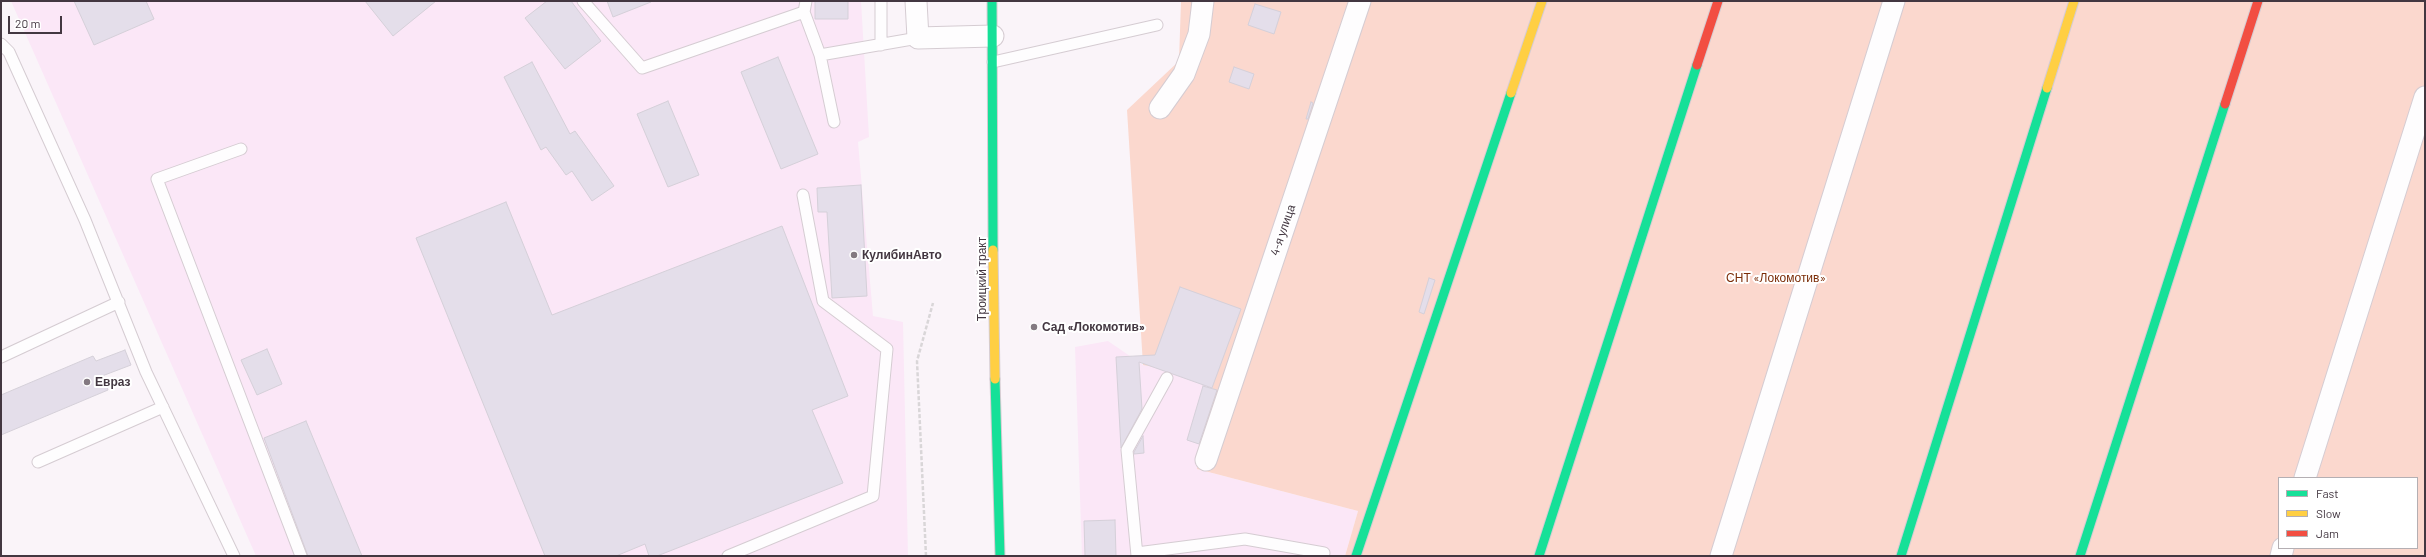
<!DOCTYPE html>
<html>
<head>
<meta charset="utf-8">
<style>
	body { margin:0 }
	#map { position:relative; width:2426px; height:557px; overflow:hidden; background:#faf4f9; font-family:Barlow,sans-serif }
	canvas { display:block }
	.frame { position:absolute; inset:0; border:2px solid #433741; pointer-events:none }
	.legend { position:absolute; left:2278px; top:477px; width:140px; height:72px; box-sizing:border-box; background:#fff; border:1px solid #b4afb3; margin:0; padding:5px 7px; list-style:none; font-size:12px; color:#433741 }
	.legend li { display:flex; align-items:center; gap:8px; height:20px }
	.legend b { width:20px; border:1px solid #b4afb3 }
	.scale { position:absolute; left:8px; top:16px; width:54px; height:18px; box-sizing:border-box; border:2px solid #433741; border-top:0; padding-left:5px; font-size:12px; line-height:14px; white-space:nowrap; color:#433741; -webkit-text-stroke:3px #fff; paint-order:stroke }
</style>
</head>
<body>
<div id="map">
<canvas width="2426" height="557"></canvas>
<div class="frame"></div>
<ul class="legend">
<li><b style="height:5px;background:#16e098"></b>Fast</li>
<li><b style="height:5px;background:#ffcf43"></b>Slow</li>
<li><b style="height:5px;background:#f24e42"></b>Jam</li>
</ul>
<div class="scale">20 m</div>
</div>
<script>
const context = document.querySelector('canvas').getContext('2d');
context.lineJoin = 'round';
function paint(path, color) { context.fillStyle = color; context.fill(path, 'evenodd'); }
const shape = rows => new Path2D(rows.map(r => 'M' + r).join(''));
function stroke(path, color, width, dash) { context.strokeStyle = color; context.lineWidth = width; context.lineCap = dash ? 'butt' : 'round'; context.setLineDash(dash || []); context.stroke(path); }
function write(font, color, halo, rows, align = 'center') {
  context.font = font + ' Barlow,sans-serif'; context.lineWidth = 4; context.setLineDash([]); context.textBaseline = 'middle'; context.strokeStyle = halo; context.fillStyle = color; for (const [text, x, y, turn = 0] of rows) {
    context.save(); context.translate(x, y); context.rotate((+turn || 0) * Math.PI / 180); context.textAlign = isNaN(turn) ? turn : align; if (halo) context.strokeText(text, 0, 0); context.fillText(text, 0, 0); context.restore();
  }
}
const built = shape([
	[11,1,861,1,869,137,858,142,873,316,903,322,908,556,256,556],
	[1108,341,1143,365,1215,378,1197,469,1358,511,1345,556,1082,556,1075,347]
]);
const green = shape([
	[1181,1,2425,1,2425,556,1345,556,1358,511,1197,469,1214,378,1143,365,1127,110,1179,61],
	[2279,478,2417,478,2417,548,2279,548]
]);
const building = shape([
	[74,1,146,1,154,19,94,45,74,1],
	[365,1,436,1,393,36,365,1],
	[547,1,571,1,601,41,565,69,525,18,547,1],
	[607,1,651,1,651,2,613,17,607,1],
	[815,1,848,1,848,19,815,19,815,1],
	[1255,4,1281,12,1274,34,1248,25,1255,4],
	[778,57,818,154,781,169,741,72,778,57],
	[532,62,570,134,575,131,614,186,592,201,572,171,566,175,546,147,541,150,504,77,532,62],
	[1234,67,1254,74,1249,89,1229,82,1234,67],
	[668,101,699,175,668,187,637,114,668,101],
	[1311,102,1313,103,1308,119,1306,119,1311,102],
	[861,185,867,296,832,298,827,212,818,212,817,188,861,185],
	[506,202,552,315,782,226,848,396,812,410,843,483,657,556,649,556,645,544,616,556,545,556,416,238,506,202],
	[1429,278,1435,280,1424,314,1419,312,1429,278],
	[1180,287,1241,309,1212,388,1139,362,1142,409,1121,448,1116,357,1155,355,1180,287],
	[267,349,282,384,257,395,241,360,267,349],
	[125,350,131,365,102,376,108,390,1,435,1,395,93,356,96,361,125,350],
	[1203,386,1217,390,1199,444,1187,440,1203,386],
	[306,421,362,556,308,556,264,438,306,421],
	[1143,436,1144,453,1134,454,1134,452,1143,436],
	[1115,520,1116,556,1085,556,1084,521,1115,520]
]);
const path = shape([
	[926,556,917,361,933,303]
]);
const lane = shape([
	[583,1,642,68,804,12],
	[806,1,804,12,820,55,918,38],
	[881,1,881,45],
	[1,44,9,52,85,220,146,372,234,556],
	[820,55,834,122],
	[993,62,1157,25],
	[241,149,157,179,301,556],
	[1,357,119,302],
	[38,462,163,407],
	[1137,553,1245,539,1324,553],
	[728,556,873,496,887,349,823,301,803,195],
	[1137,556,1127,450,1167,378]
]);
const street = shape([
	[916,1,918,38,993,36],
	[1160,108,1184,74,1199,34,1203,1],
	[1206,460,1360,1],
	[2305,478,2425,97],
	[1721,556,1894,1],
	[2281,556,2283,548]
]);
const fast = shape([
	[992,1,993,250],
	[995,379,1000,556],
	[1356,556,1511,93],
	[1539,556,1697,65],
	[1901,556,2047,88],
	[2080,556,2225,104]
]);
const slow = shape([
	[2047,88,2074,1],
	[1511,93,1542,1],
	[993,250,995,379]
]);
const jam = shape([
	[1697,65,1718,1],
	[2225,104,2258,1]
]);
const markers = [
	[854,255,4,"#837981"],
	[1034,327,4,"#837981"],
	[87,382,4,"#837981"]
];
const streetNames = [
	["4-я улица",1283,230,-71],
	["Троицкий тракт",982,279,-90]
];
const poiNames = [
	["КулибинАвто",862,255],
	["Сад «Локомотив»",1042,327],
	["Евраз",95,382]
];
const parkNames = [
	["СНТ «Локомотив»",1776,278]
];
paint(built, '#fbe7f7');
paint(green, '#fbd8ce');
paint(building, '#e4deea');
stroke(building, '#d5d0d9', 1);
stroke(lane, '#d5ccd2', 13);
stroke(street, '#d5ccd2', 23);
stroke(fast, '#d5ccd2', 11);
stroke(slow, '#d5ccd2', 11);
stroke(jam, '#d5ccd2', 11);
stroke(path, '#d9d6d8', 2.5, [4, 2]);
stroke(lane, '#fefdfe', 11);
stroke(street, '#fefdfe', 21);
stroke(fast, '#16e098', 9);
stroke(slow, '#ffcf43', 9);
stroke(jam, '#f24e42', 9);
for (const [x, y, r, color] of markers) { const dot = new Path2D(); dot.arc(x, y, r, 0, 2 * Math.PI); context.fillStyle = color; context.fill(dot); stroke(dot, '#fff', 1.5); }
write('12px', '#433741', '#fff', streetNames);
write('bold 12px', '#433741', '#fff', poiNames, 'left');
write('12px', '#7b2d08', '#fff', parkNames);
</script>
</body>
</html>
